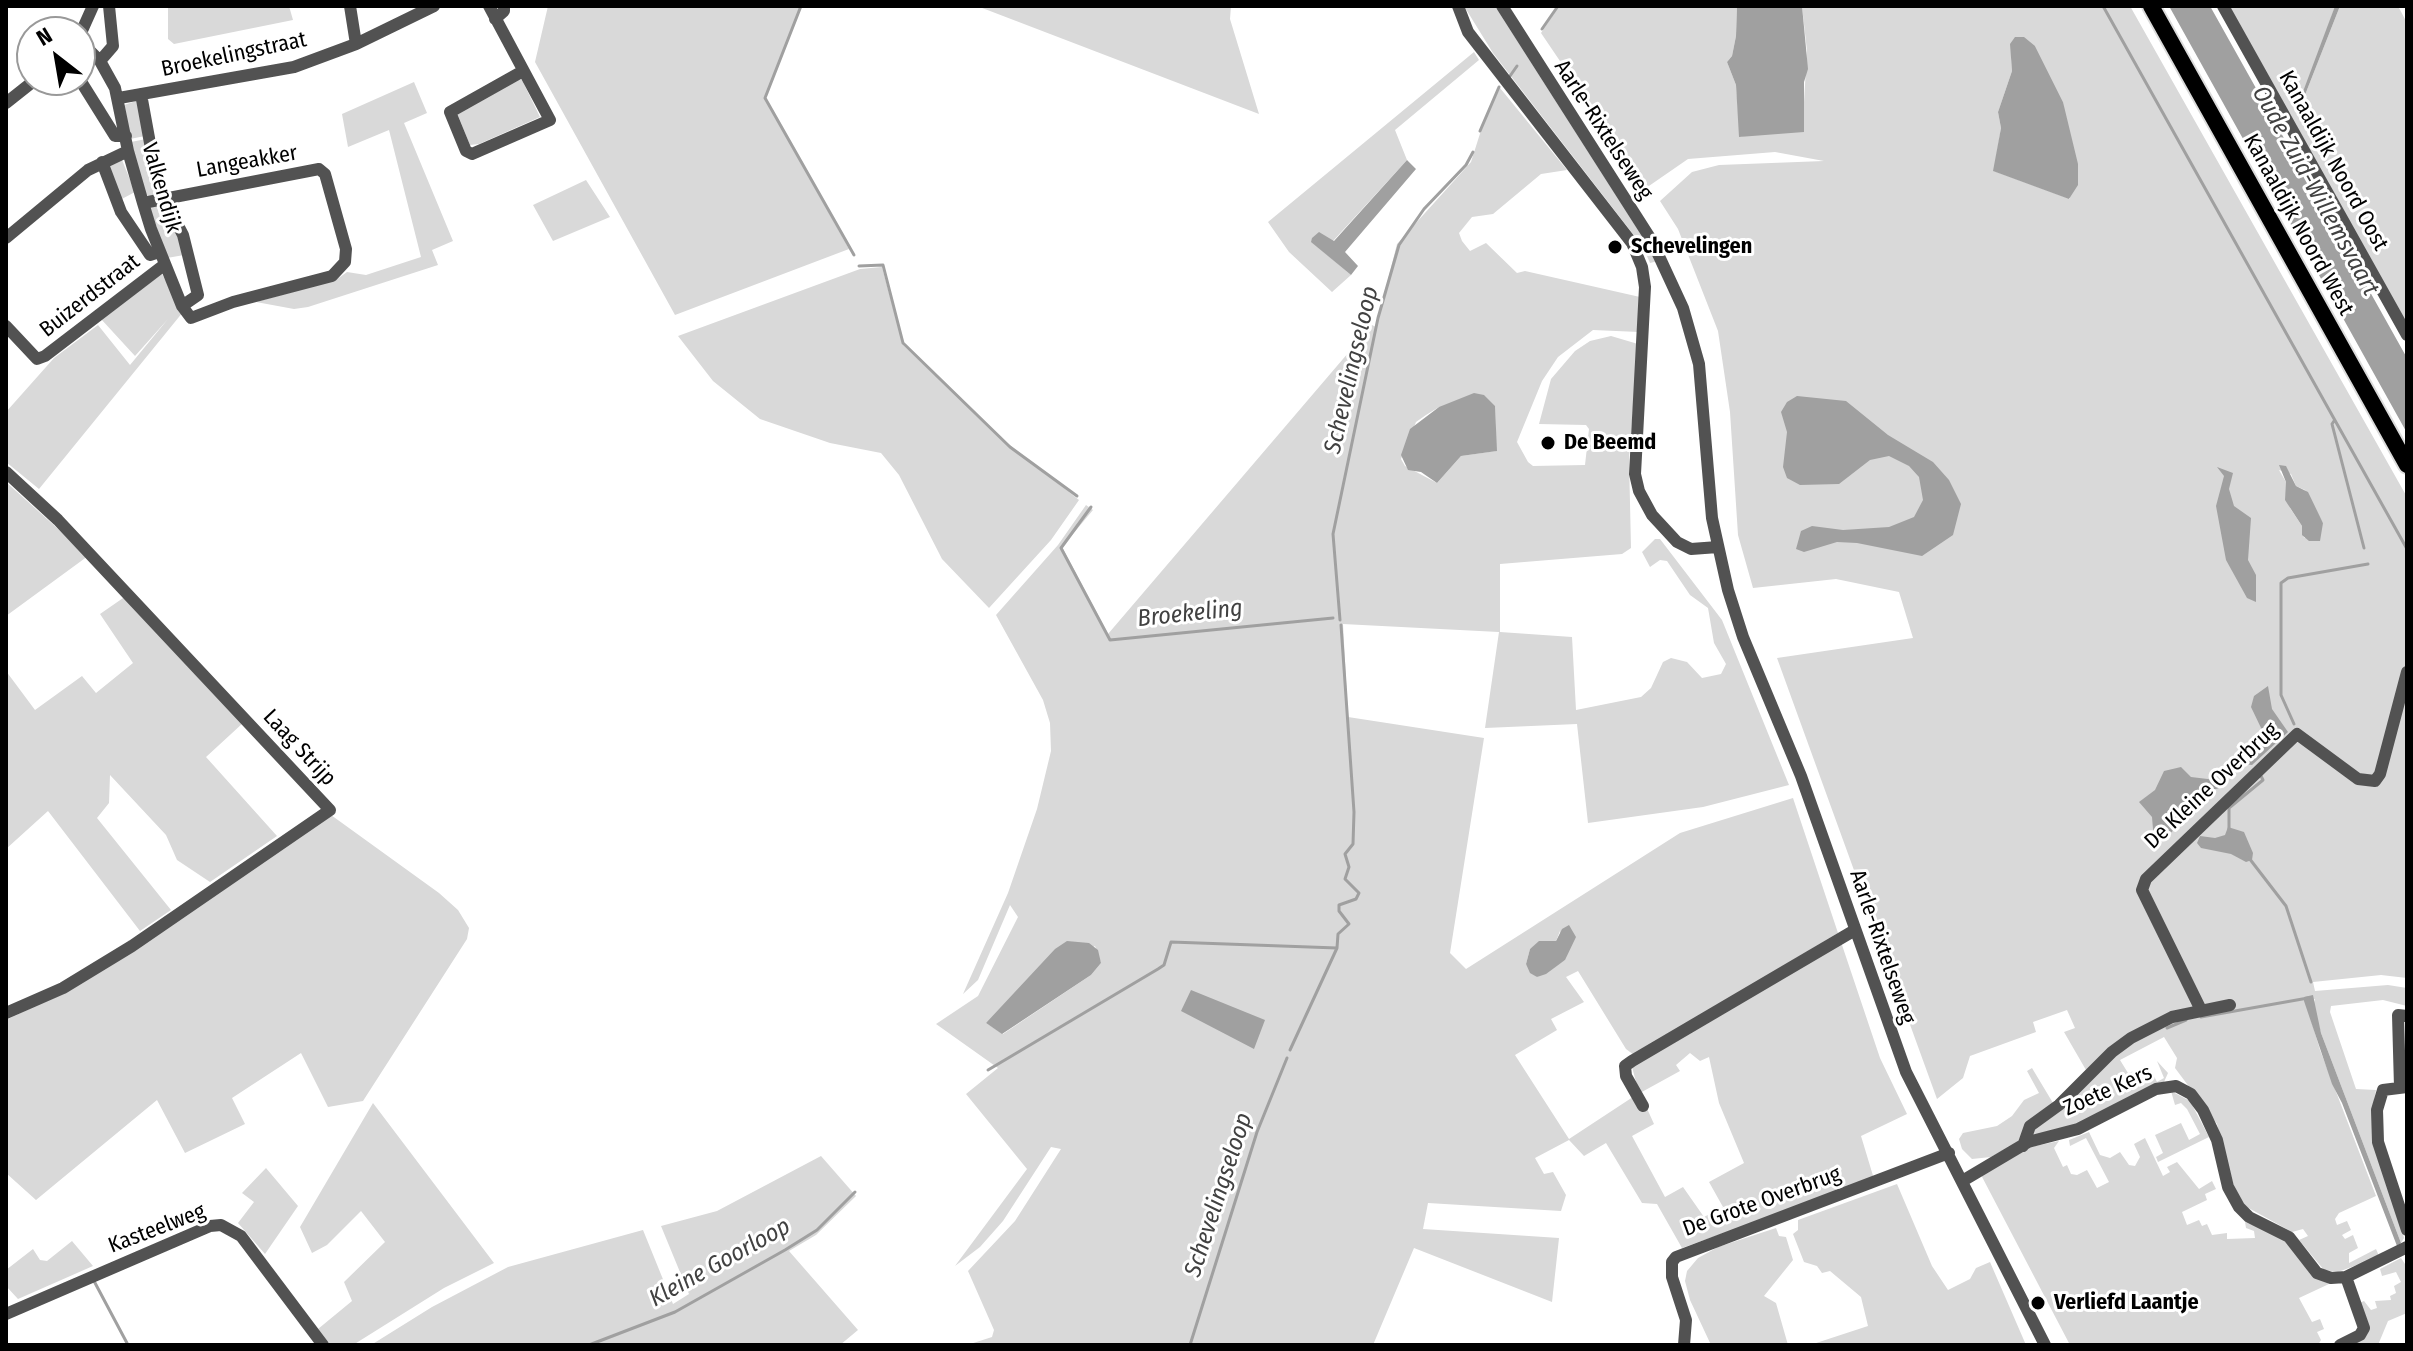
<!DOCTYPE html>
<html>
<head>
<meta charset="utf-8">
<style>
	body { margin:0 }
	#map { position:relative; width:2413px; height:1351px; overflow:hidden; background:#fff; font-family:"Fira Sans Condensed",sans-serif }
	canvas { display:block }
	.frame { position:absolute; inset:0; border:8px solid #000; pointer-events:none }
	.north { position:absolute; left:16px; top:16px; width:80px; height:80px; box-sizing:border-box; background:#fff; border:2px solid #999; border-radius:50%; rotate:329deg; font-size:22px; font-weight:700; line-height:32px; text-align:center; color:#000 }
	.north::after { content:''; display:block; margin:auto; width:28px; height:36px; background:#000; clip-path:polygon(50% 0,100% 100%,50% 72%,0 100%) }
</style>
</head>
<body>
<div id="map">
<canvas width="2413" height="1351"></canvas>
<div class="frame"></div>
<div class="north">N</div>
</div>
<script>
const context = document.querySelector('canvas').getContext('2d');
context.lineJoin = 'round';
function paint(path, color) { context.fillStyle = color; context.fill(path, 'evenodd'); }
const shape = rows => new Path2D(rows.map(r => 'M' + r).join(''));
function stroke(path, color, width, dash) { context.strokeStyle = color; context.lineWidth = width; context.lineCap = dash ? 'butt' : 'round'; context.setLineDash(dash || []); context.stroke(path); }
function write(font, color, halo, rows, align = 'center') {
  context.font = font + ' "Fira Sans Condensed",sans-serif'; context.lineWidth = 6; context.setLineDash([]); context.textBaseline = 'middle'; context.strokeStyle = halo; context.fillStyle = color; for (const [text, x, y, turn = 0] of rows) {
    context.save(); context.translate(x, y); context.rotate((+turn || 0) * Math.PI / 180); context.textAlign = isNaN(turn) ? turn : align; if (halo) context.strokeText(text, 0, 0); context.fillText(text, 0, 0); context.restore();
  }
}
const green = shape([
	[168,6,289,6,293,20,174,44,168,39],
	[548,6,801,6,765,98,849,249,675,315,535,62],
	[977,6,1231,6,1230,19,1259,114],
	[1464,6,1495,6,1658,261,1650,263,1643,247,1493,53],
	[1559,6,1737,6,1736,36,1732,56,1727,62,1736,85,1740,137,1752,134,1804,102,1807,51,1802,6,2130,6,2407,497,2407,978,2381,975,2313,982,2315,991,2388,985,2407,988,2407,1006,2383,1000,2331,1006,2330,1012,2356,1089,2376,1090,2374,1100,2404,1238,2401,1243,2321,1033,2313,1006,2315,999,2306,1003,2320,1050,2376,1196,2339,1213,2335,1219,2337,1225,2347,1221,2351,1230,2342,1235,2345,1239,2353,1235,2358,1248,2349,1253,2349,1263,2376,1249,2379,1256,2365,1262,2338,1272,2324,1270,2299,1240,2308,1236,2303,1229,2292,1232,2245,1206,2234,1187,2217,1124,2175,1068,2177,1058,2164,1037,2120,1060,2128,1073,2143,1068,2147,1078,2154,1076,2157,1082,2164,1078,2157,1061,2168,1073,2164,1082,2079,1124,2027,1137,1991,1157,1972,1159,1962,1149,1959,1139,1963,1133,1997,1126,2012,1116,2024,1100,2039,1093,2027,1071,2032,1068,2053,1103,2086,1070,2064,1032,2075,1028,2067,1010,2033,1022,2036,1032,1970,1056,1963,1078,1937,1099,1777,658,1913,638,1899,592,1836,579,1753,588,1738,535,1730,412,1718,331,1678,229,1660,201,1692,172,1719,165,1824,161,1775,152,1688,159,1646,188,1541,33],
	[2035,46,2063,102,2070,199,1994,171,2001,128,1998,112,2012,71,2011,53],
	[2279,470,2291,474,2296,486,2305,490,2323,523,2304,538,2302,526,2290,508,2286,482],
	[2226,6,2335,6,2303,100,2340,6,2398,6,2407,23,2407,330],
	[1474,52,1479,60,1395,130,1407,160,1333,241,1312,242,1351,275,1332,292,1289,252,1268,222],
	[518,79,522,80,540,117,479,144,470,145,457,113],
	[414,82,427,113,404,123,453,241,432,250,438,265,308,307,294,309,256,302,336,280,347,272,366,275,421,257,389,130,348,147,342,114],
	[1500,88,1567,170,1541,174,1493,214,1472,217,1459,233,1462,241,1470,251,1486,243,1517,273,1525,271,1640,297,1639,332,1593,330,1558,357,1542,381,1517,442,1528,462,1533,466,1585,465,1589,429,1586,425,1539,424,1551,379,1575,351,1590,341,1611,336,1638,344,1629,458,1631,548,1622,554,1500,564,1500,632,1572,637,1576,710,1641,697,1651,688,1663,662,1671,658,1687,662,1702,678,1721,674,1726,664,1714,643,1708,608,1690,595,1667,561,1660,560,1650,567,1642,552,1655,539,1660,539,1722,620,1789,785,1703,807,1588,823,1577,724,1485,728,1499,632,1343,624,1348,717,1484,738,1450,953,1466,969,1680,833,1793,798,1838,933,1634,1055,1626,1049,1578,971,1566,977,1584,1002,1551,1019,1557,1030,1515,1055,1569,1139,1639,1093,1632,1067,1841,942,1880,1058,1907,1114,1861,1136,1874,1179,1682,1248,1657,1204,1642,1203,1606,1143,1584,1156,1569,1140,1535,1158,1544,1174,1553,1172,1566,1195,1561,1211,1428,1203,1423,1229,1559,1238,1552,1302,1414,1248,1373,1345,967,1345,992,1337,994,1330,968,1271,1015,1221,1061,1149,1051,1147,1003,1221,980,1247,955,1266,1027,1169,966,1094,998,1068,936,1024,978,996,1018,917,1010,905,978,980,963,994,1008,893,1037,809,1051,751,1050,723,1043,700,996,615,1058,545,1086,505,1093,510,1062,547,1108,634,1372,325,1376,327,1397,244,1471,162,1484,121],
	[1495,406,1496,451,1461,456,1437,483,1405,466,1401,459,1416,422,1426,415,1439,407],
	[1560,931,1565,960,1537,977,1526,964,1530,949,1543,941,1556,941],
	[1095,946,1101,963,1091,975,1003,1034,986,1023],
	[1690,1053,1700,1061,1709,1057,1719,1103,1744,1163,1709,1182,1723,1207,1704,1217,1683,1187,1665,1197,1632,1136,1654,1124,1640,1093,1680,1071,1676,1065],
	[139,100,145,136,130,139,124,105],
	[146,139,155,195,149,196,145,194,131,142],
	[122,160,135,192,118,201,107,165],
	[586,180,610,217,553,241,533,205],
	[160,202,178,231,184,255,167,258,150,208],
	[882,267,903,345,1006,442,1079,500,1051,540,989,608,942,559,899,475,881,453,830,443,760,419,713,381,678,336,860,269],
	[162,274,183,312,39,489,6,462,6,412,54,358,98,325,130,365,168,319,135,356,101,319],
	[6,482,88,556,6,616],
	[126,596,243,723,206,757,277,836,210,882,177,860,166,835,110,775,109,803,97,818,171,910,140,931,48,811,6,849,6,671,35,710,82,676,96,693,133,663,100,614],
	[331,815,439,893,458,910,469,928,467,939,363,1101,328,1107,301,1053,232,1098,245,1124,185,1153,157,1100,36,1200,6,1173,6,1020,56,996],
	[2171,1091,2190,1101,2209,1137,2158,1162,2156,1157,2163,1153,2155,1135,2181,1123,2189,1140,2200,1134,2187,1109,2181,1103,2175,1105],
	[373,1103,494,1263,444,1288,353,1345,329,1345,318,1329,352,1301,344,1282,385,1242,361,1211,327,1245,312,1253,300,1227],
	[2089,1132,2100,1155,2110,1158,2120,1152,2129,1165,2135,1166,2140,1157,2134,1144,2145,1138,2163,1176,2170,1172,2167,1167,2177,1162,2199,1189,2212,1181,2216,1189,2205,1194,2207,1200,2182,1212,2187,1225,2199,1220,2202,1226,2207,1224,2212,1235,2227,1233,2227,1239,2255,1238,2254,1231,2246,1228,2245,1222,2276,1234,2287,1243,2311,1275,2329,1284,2299,1298,2312,1322,2320,1319,2324,1329,2317,1332,2321,1340,2318,1345,2070,1345,1980,1173,2021,1149,2059,1141,2054,1148,2063,1167,2067,1165,2071,1174,2077,1175,2087,1170,2097,1188,2109,1182,2086,1138,2070,1146,2069,1140],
	[821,1156,856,1196,816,1235,789,1251,858,1330,840,1345,371,1345,432,1307,508,1267,643,1230,673,1304,689,1294,661,1226,717,1211],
	[266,1168,298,1206,265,1254,238,1223,254,1202,242,1193],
	[1897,1184,1932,1266,1948,1290,1970,1279,1976,1268,1990,1262,2026,1345,1810,1345,1868,1326,1861,1297,1830,1271,1822,1273,1817,1266,1804,1262,1793,1234,1798,1230,1798,1220],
	[1776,1228,1779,1236,1786,1237,1793,1260,1764,1296,1776,1303,1788,1345,1711,1345,1690,1300,1685,1281,1687,1271,1698,1258,1718,1247],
	[72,1241,93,1266,18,1299,6,1286,6,1270,33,1249,40,1260,47,1261],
	[2401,1258,2407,1267,2407,1313,2388,1321,2378,1345,2358,1345,2359,1303,2364,1301,2371,1310,2377,1308,2375,1301,2391,1300,2390,1296,2396,1293,2394,1286,2401,1282,2396,1272,2382,1276,2380,1269]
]);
const water = shape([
	[1737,6,1802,6,1808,69,1804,82,1804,132,1739,137,1736,85,1727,62,1732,56,1736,36],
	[2169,6,2210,6,2407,358,2407,433],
	[2335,6,2340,6,2303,100,2301,97],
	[2015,37,2024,37,2035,46,2063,102,2078,164,2078,185,2069,199,1993,171,2001,128,1998,112,2012,71,2010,44],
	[1407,160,1416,169,1345,252,1358,266,1351,275,1311,242,1312,238,1319,232,1334,241],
	[1474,393,1484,395,1495,406,1497,451,1461,456,1437,483,1421,472,1408,470,1401,455,1410,429,1439,407],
	[1797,396,1846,401,1888,435,1933,462,1949,480,1961,504,1953,535,1922,556,1857,543,1837,542,1804,552,1796,549,1801,531,1812,526,1843,530,1889,527,1914,517,1923,500,1919,477,1909,466,1889,456,1870,460,1839,484,1800,485,1787,478,1783,467,1787,432,1781,412,1787,402],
	[2279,465,2286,466,2296,486,2308,492,2323,523,2320,541,2309,541,2302,535,2302,526,2285,500,2286,482],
	[2217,467,2233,473,2229,489,2234,506,2251,518,2248,560,2256,575,2256,602,2247,598,2226,560,2216,506,2224,476],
	[2268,686,2272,709,2288,732,2252,765,2243,764,2262,730,2251,707,2254,696],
	[2181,767,2191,777,2216,780,2219,788,2195,796,2196,809,2161,842,2153,829,2152,817,2139,802,2155,790,2164,771],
	[2228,827,2244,832,2253,853,2252,860,2246,862,2231,854,2201,848,2197,843,2200,836,2215,838,2225,835],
	[1569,925,1576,937,1565,960,1546,974,1537,977,1530,973,1526,964,1530,949,1539,941,1556,941,1562,929],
	[1067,941,1089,943,1098,950,1101,963,1091,975,1002,1034,986,1023,1055,949],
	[1191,990,1265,1020,1254,1049,1181,1011],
	[2313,995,2321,1033,2401,1243,2397,1246,2342,1103,2332,1084,2304,1001,2304,997]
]);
const stream = shape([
	[801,6,765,98,854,255],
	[2103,6,2407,549],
	[1542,29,1558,6],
	[1510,76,1517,66],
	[1480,131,1499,87],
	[859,266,883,265,903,343,1010,447,1077,496],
	[2334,421,2332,424,2364,548],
	[1091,507,1061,548,1110,640,1333,618],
	[1340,620,1333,534,1378,318,1399,245,1424,209,1466,165,1473,152],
	[2294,724,2281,695,2281,583,2288,578,2368,564],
	[2229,831,2229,808,2263,780,2261,776],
	[2249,858,2286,906,2311,982],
	[2201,1017,2308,998],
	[2167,1028,2186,1020],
	[1290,1050,1337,948,1338,934,1349,924,1339,911,1339,905,1356,899,1359,893,1345,879,1349,867,1345,854,1353,844,1354,812,1341,625],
	[988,1070,1158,969,1164,965,1171,942,1337,948],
	[94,1281,128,1345],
	[589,1345,675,1312,785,1250,817,1230,855,1192],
	[1190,1345,1257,1132,1287,1058],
	[1694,1345,1695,1345]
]);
const minor = shape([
	[350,6,356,44],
	[489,6,550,120,472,154,466,151,450,112,523,71],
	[1458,6,1468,32,1632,243,1642,267,1645,287,1635,474,1639,491,1652,515,1677,542,1691,549,1718,547],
	[1502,6,1652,241,1683,308,1699,364,1712,518,1728,590,1743,637,1801,776,1906,1072,2045,1345],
	[2223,6,2407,335],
	[495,19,504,11,504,6],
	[80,35,93,6],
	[80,41,100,61,115,88,128,151,143,203,151,229,182,306,191,318,233,302,332,276,345,262,346,249,325,174,319,169,143,203],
	[100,61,113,46,109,6],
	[80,80,115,136,126,136],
	[141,94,158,187,183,235,198,295,182,306],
	[119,98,294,67,356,44,434,6],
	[6,103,35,80],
	[102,162,121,212,150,255,159,252],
	[6,238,88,170,128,151],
	[6,326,37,359,45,356,164,265],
	[6,472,58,520,330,810,132,946,63,988,6,1013],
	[2201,1010,2142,890,2146,879,2297,734,2358,779,2375,781,2380,774,2407,672],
	[2400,1087,2398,1015,2407,1016],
	[2407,1087,2383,1090,2377,1110,2378,1142,2407,1230],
	[1643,1106,1626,1076,1625,1066,1632,1061,1855,930],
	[2023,1146,2030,1126,2059,1105,2112,1052,2131,1038,2172,1017,2230,1005],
	[1964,1180,2028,1142,2078,1129,2156,1089,2176,1086,2191,1094,2203,1110,2217,1140,2228,1187,2239,1207,2249,1217,2289,1237,2317,1273,2331,1278,2346,1277,2407,1247],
	[6,1314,210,1226,221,1225,241,1236,323,1345],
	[1684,1345,1686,1320,1672,1277,1672,1262,1676,1257,1949,1153],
	[2340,1345,2360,1335,2364,1328,2346,1277]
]);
const major = shape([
	[2151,6,2407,465]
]);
const markers = [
	[1615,247,8,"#000"],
	[1548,443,8,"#000"],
	[2038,1303,8,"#000"]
];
const streetNames = [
	["Broekelingstraat",234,55,-12],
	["Aarle-Rixtelseweg",1603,130,57],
	["Kanaaldijk Noord Oost",2333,161,61],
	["Langeakker",247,162,-10],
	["Valkendijk",161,188,74],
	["Kanaaldijk Noord West",2298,225,61],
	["Buizerdstraat",90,296,-38],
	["Laag Strijp",299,748,47],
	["De Kleine Overbrug",2212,786,-43],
	["Aarle-Rixtelseweg",1882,947,71],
	["Zoete Kers",2108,1091,-24],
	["De Grote Overbrug",1762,1202,-20],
	["Kasteelweg",157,1229,-21]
];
const poiNames = [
	["Schevelingen",1631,247],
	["De Beemd",1564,443],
	["Verliefd Laantje",2054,1303]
];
const waterNames = [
	["Oude Zuid-Willemsvaart",2315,191,61],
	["Schevelingseloop",1352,370,-77],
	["Broekeling",1190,614,-6],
	["Schevelingseloop",1219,1195,-72],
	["Kleine Goorloop",720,1263,-29]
];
paint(green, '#d9d9d9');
paint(water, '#a0a0a0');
stroke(stream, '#a0a0a0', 3);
stroke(major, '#dbdbdb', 20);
stroke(minor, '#525252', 12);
stroke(major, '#000', 16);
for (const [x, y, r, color] of markers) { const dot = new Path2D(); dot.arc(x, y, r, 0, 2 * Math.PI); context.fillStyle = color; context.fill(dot); stroke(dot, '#fff', 3); }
write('22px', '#000', '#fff', streetNames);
write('bold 22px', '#000', '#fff', poiNames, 'left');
write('italic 24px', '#414141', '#fff', waterNames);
</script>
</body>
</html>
